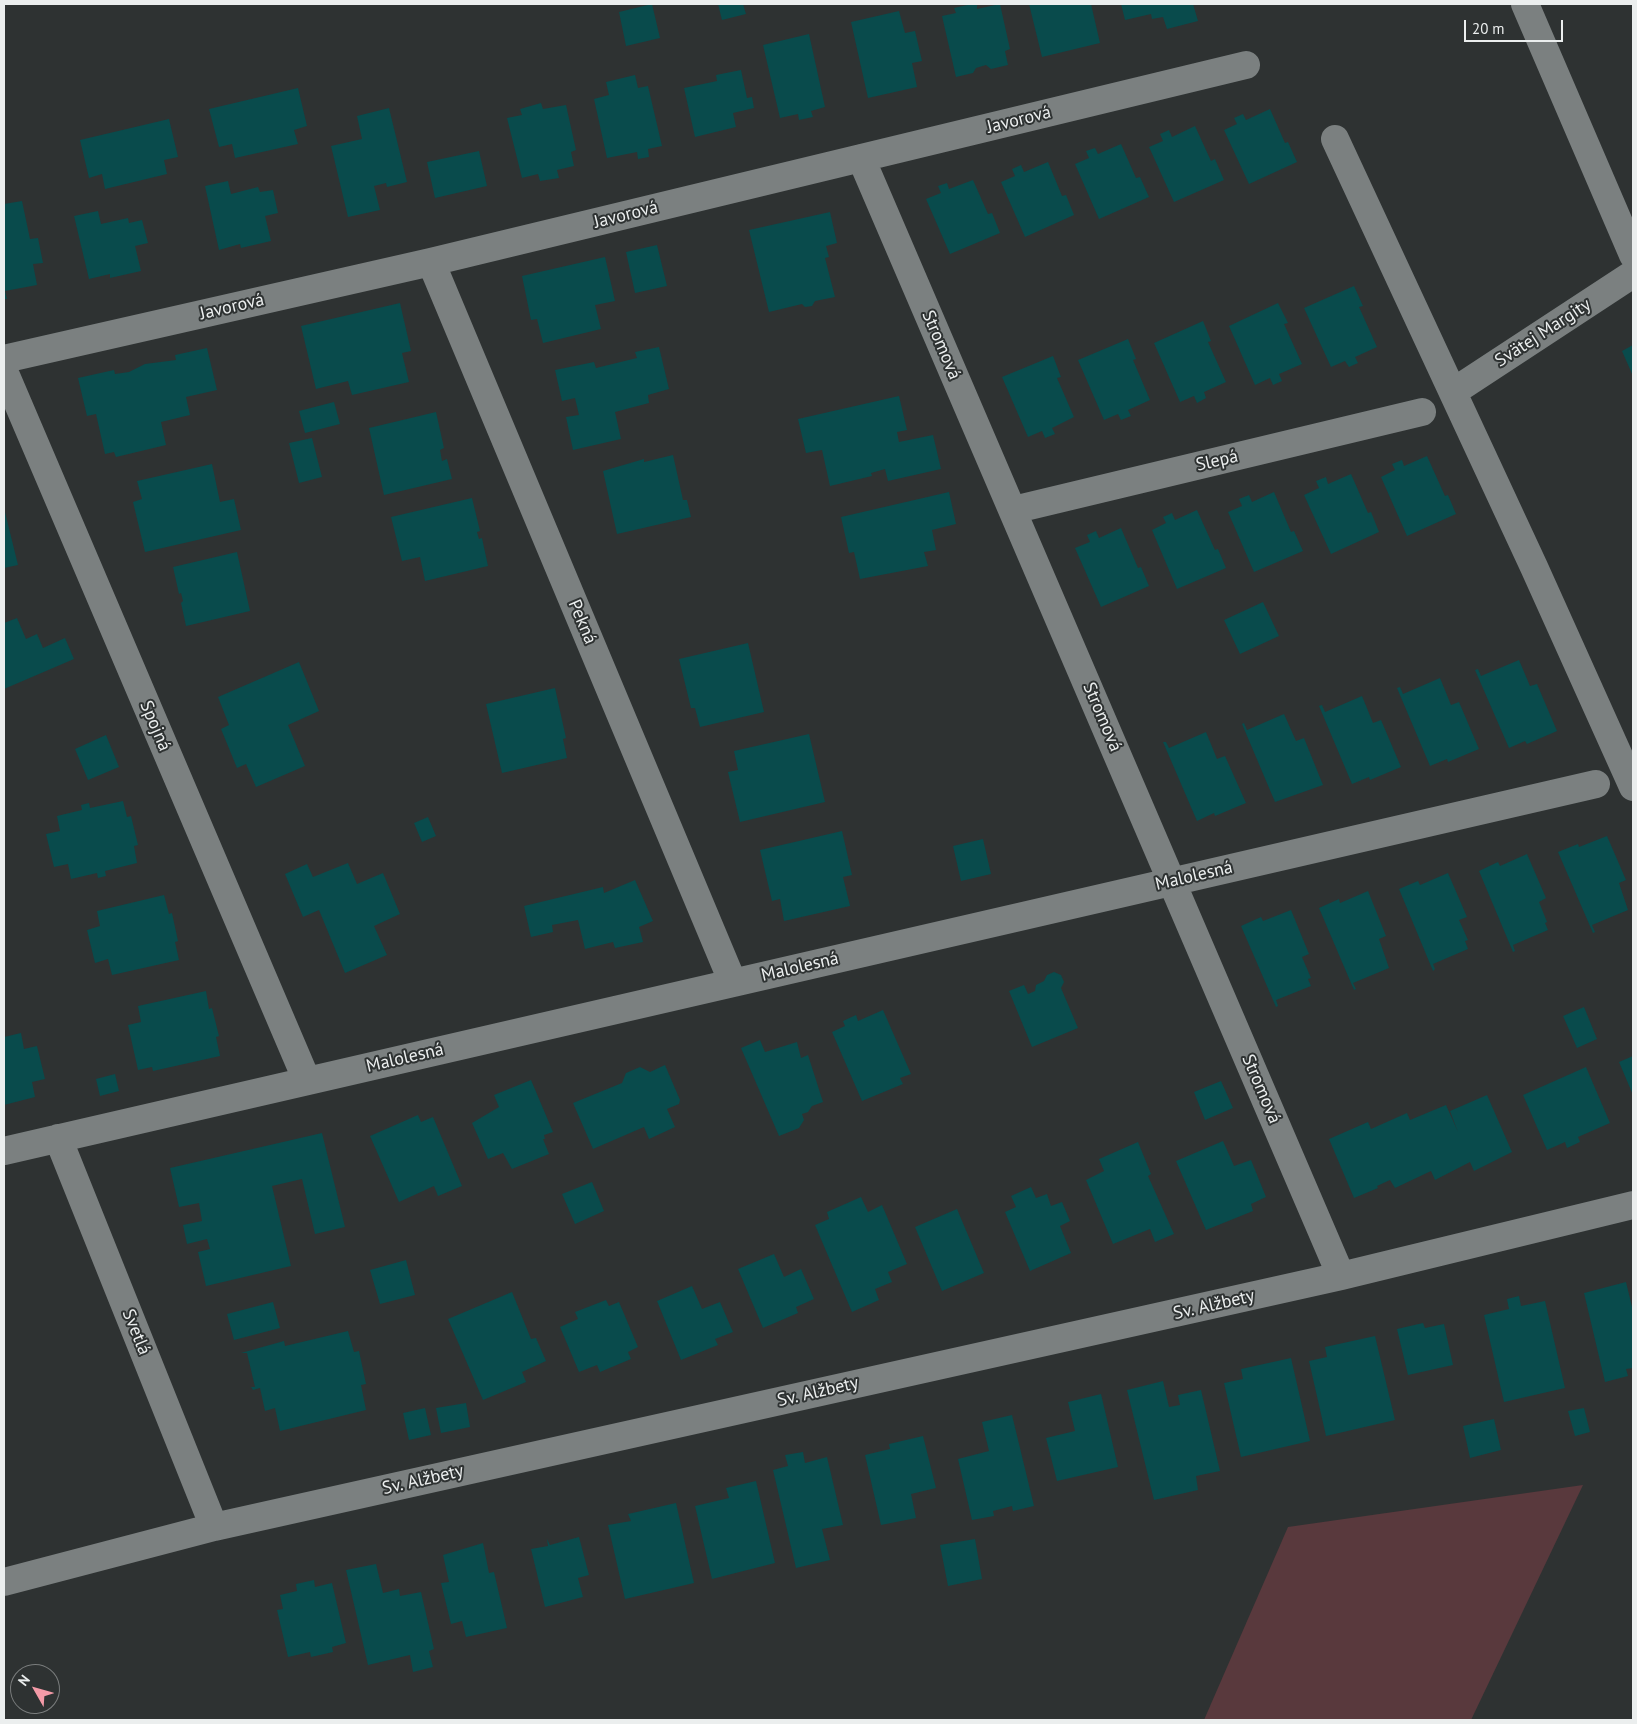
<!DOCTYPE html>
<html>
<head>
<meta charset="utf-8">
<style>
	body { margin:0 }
	#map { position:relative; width:1637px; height:1724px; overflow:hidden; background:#2e3232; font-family:"PT Sans",sans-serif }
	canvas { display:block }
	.frame { position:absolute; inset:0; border:5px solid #ebeeee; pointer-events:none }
	.north { position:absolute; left:10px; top:1664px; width:50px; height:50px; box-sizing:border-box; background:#2e3232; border:1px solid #7a7d7d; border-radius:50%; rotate:308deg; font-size:14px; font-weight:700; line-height:20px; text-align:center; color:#ebeeee }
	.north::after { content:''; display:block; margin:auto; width:18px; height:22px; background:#f39aa7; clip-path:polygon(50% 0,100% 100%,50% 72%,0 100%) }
	.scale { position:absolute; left:1464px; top:20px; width:99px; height:22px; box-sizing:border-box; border:2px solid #ebeeee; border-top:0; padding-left:6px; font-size:15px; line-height:18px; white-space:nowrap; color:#ebeeee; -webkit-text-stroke:4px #2e3232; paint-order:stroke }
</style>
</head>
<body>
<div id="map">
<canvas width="1637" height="1724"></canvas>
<div class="frame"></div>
<div class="north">N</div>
<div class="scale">20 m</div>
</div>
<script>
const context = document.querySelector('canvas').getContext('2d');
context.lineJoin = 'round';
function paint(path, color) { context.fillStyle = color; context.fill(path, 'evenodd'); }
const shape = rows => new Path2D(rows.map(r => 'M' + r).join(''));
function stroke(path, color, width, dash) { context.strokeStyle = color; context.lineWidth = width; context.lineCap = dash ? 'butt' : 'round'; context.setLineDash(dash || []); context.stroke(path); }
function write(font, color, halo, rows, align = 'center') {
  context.font = font + ' "PT Sans",sans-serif'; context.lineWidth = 4; context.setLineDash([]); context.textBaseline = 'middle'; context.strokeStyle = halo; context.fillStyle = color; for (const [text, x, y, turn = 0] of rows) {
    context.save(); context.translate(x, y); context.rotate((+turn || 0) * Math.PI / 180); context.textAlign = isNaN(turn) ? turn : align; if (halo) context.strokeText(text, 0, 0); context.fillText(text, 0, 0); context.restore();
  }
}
const green = shape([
	[1583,1485,1471,1720,1204,1720,1288,1527]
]);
const building = shape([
	[652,4,660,38,626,46,619,12],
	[718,4,743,4,746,14,722,20],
	[972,4,977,4,977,9,1000,4,1010,49,1005,51,1008,65,991,69,986,65,976,68,973,73,956,77,942,16,956,13,954,8],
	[1029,4,1091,4,1100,43,1042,57],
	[1121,4,1193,4,1198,21,1167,29,1163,17,1152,19,1151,14,1125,20],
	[899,11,905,33,915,31,922,61,912,63,917,87,868,98,851,22],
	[809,34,825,107,811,111,813,117,799,120,798,114,780,118,763,45],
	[741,70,747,98,752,97,754,108,733,113,736,127,695,137,684,88,717,81,716,75],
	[635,75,638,88,648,86,662,146,648,149,649,157,638,159,637,152,607,158,594,99,609,95,606,82],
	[298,88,307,126,294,130,298,144,235,158,232,144,219,147,209,109],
	[541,103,543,109,566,105,576,150,571,152,574,166,557,170,559,178,540,181,538,174,522,178,507,118,522,115,520,109],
	[389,108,407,182,387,187,386,183,374,186,380,210,348,217,331,146,362,139,357,116],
	[1270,109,1285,143,1288,142,1297,162,1249,184,1224,130,1237,124,1234,118,1243,114,1246,120],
	[169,119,178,157,164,160,167,174,105,189,102,174,89,178,80,140],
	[1195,126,1211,161,1215,159,1224,180,1174,202,1149,147,1163,141,1160,134,1169,130,1172,137],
	[1121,144,1136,178,1140,177,1149,197,1099,219,1075,164,1089,158,1086,151,1095,148,1098,154],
	[479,151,487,186,435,198,427,162],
	[1048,162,1062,196,1066,195,1074,215,1025,237,1001,182,1015,176,1012,169,1021,165,1024,172],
	[973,180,988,214,992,213,1000,233,950,254,926,199,941,193,938,186,947,183,949,189],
	[228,181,231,194,258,187,260,192,273,190,278,213,265,216,271,241,241,248,240,244,219,250,205,186],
	[22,201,30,239,38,238,43,263,33,264,37,285,5,291,7,299,4,299,4,204],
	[98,211,101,224,128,218,129,223,142,220,148,243,135,246,141,271,110,278,110,274,89,279,74,216],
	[830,212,837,243,826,246,829,257,825,258,835,297,815,301,812,306,805,307,802,304,769,312,749,230],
	[657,245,667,286,635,293,626,252],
	[605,257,615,301,595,305,601,329,543,343,537,319,531,320,522,276],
	[1354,286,1363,306,1359,307,1377,347,1355,357,1358,363,1349,367,1345,361,1331,367,1304,308],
	[400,303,411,351,402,353,409,382,352,395,348,381,316,389,301,326],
	[1278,303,1288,323,1284,324,1302,364,1279,374,1282,381,1273,385,1270,378,1255,385,1229,326],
	[1203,321,1211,341,1208,342,1226,382,1204,392,1206,398,1197,403,1194,396,1180,402,1154,343],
	[1128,339,1136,359,1133,360,1150,400,1128,410,1131,416,1121,420,1118,414,1104,420,1078,360],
	[1633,345,1633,376,1622,351],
	[659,347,669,389,648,395,649,403,615,412,621,439,573,450,566,417,579,415,575,398,562,401,555,370,594,362,596,368,637,358,635,352],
	[207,348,217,390,186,397,190,415,161,422,166,445,116,457,114,452,105,454,96,414,87,416,78,378,114,370,115,374,129,372,145,364,176,360,175,355],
	[1053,356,1061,377,1057,378,1074,417,1052,428,1055,434,1045,438,1042,431,1028,437,1002,377],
	[899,396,907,430,897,432,899,442,933,435,941,469,888,481,885,469,871,473,872,476,830,486,822,450,806,453,798,419],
	[334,402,340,424,305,433,299,411],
	[436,412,444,448,440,450,442,461,447,459,452,479,384,495,369,428],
	[312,438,322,477,299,483,289,443],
	[673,455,683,500,687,500,691,517,617,534,603,471,644,459,644,462],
	[1427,456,1445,496,1448,495,1456,514,1407,536,1381,477,1395,470,1392,464,1402,460,1404,466],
	[212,464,220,502,234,499,241,530,145,552,133,502,142,499,137,481],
	[1351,474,1368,513,1371,512,1379,532,1331,554,1304,495,1319,488,1316,481,1326,477,1328,484],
	[949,492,956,524,932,530,936,550,924,552,928,566,860,579,854,552,849,553,841,517],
	[1274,492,1291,532,1294,531,1303,551,1254,572,1228,512,1242,506,1239,499,1249,495,1252,502],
	[472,498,480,531,477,532,479,539,482,538,488,566,425,581,420,557,402,561,391,517],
	[4,508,18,565,4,568],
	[1197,510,1215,550,1218,549,1226,568,1177,589,1152,530,1166,523,1163,517,1172,513,1175,520],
	[1121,528,1138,568,1141,567,1149,586,1101,607,1075,548,1090,542,1087,535,1096,531,1099,538],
	[237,552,250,611,186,626,181,603,183,601,181,593,179,594,173,567],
	[1263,602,1279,636,1240,654,1224,620],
	[17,618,26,639,37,634,43,648,65,638,74,659,4,689,4,623],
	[748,643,764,712,700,727,695,708,691,708,679,659],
	[1519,660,1530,686,1537,684,1557,731,1527,744,1525,741,1509,748,1475,670,1478,669,1481,676],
	[299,662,319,711,288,725,305,766,256,787,246,764,237,768,228,746,221,729,229,725,218,697],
	[1440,678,1451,705,1459,702,1479,749,1448,762,1447,759,1430,766,1397,688,1400,687,1403,694],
	[555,688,566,738,563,739,567,758,502,773,486,704],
	[1362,696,1373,723,1381,720,1401,767,1370,780,1369,777,1352,784,1319,706,1322,705,1325,712],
	[1284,714,1296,741,1304,738,1323,785,1275,802,1242,724,1244,723,1247,730],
	[1206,732,1217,759,1225,756,1246,803,1215,816,1214,813,1197,821,1163,742,1166,742,1169,748],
	[809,734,825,802,740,822,728,772,738,770,734,751],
	[106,735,119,767,88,780,75,749],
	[123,801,127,817,131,816,138,845,134,846,137,863,105,871,106,876,98,878,97,873,71,879,68,864,54,867,46,834,60,831,57,816,82,810,81,805,89,803,90,808],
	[428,817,436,836,422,842,414,823],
	[842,831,852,875,843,877,850,906,784,921,780,899,772,901,760,850],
	[1607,836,1626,880,1619,883,1628,910,1592,925,1595,932,1593,933,1558,852,1578,844,1579,847],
	[983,839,991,874,961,881,953,846],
	[1527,854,1546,898,1539,902,1547,922,1545,923,1548,930,1513,945,1515,951,1513,952,1479,871,1498,862,1500,866],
	[348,863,357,884,383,873,400,914,374,926,387,955,345,973,319,910,303,917,285,874,307,864,313,877],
	[1448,873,1467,917,1459,920,1468,940,1465,941,1468,949,1433,964,1435,969,1433,971,1399,889,1418,881,1420,885],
	[635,880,653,921,639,927,643,942,615,948,613,942,585,949,578,920,552,925,553,932,531,937,524,906,603,887,604,893],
	[1368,891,1386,936,1379,939,1389,968,1353,983,1356,989,1354,990,1319,908,1339,899,1340,903],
	[164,895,169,914,172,913,178,941,175,942,179,960,112,975,108,959,95,963,87,930,100,926,97,911],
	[1291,910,1309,954,1302,957,1311,978,1308,979,1311,986,1276,1000,1278,1006,1276,1007,1241,926,1261,917,1263,921],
	[1054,972,1061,975,1064,982,1061,988,1078,1028,1032,1047,1009,991,1024,985,1028,994,1035,991,1036,985,1044,981,1047,975],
	[206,991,209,1009,212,1008,219,1036,216,1037,220,1056,153,1071,152,1067,138,1070,128,1025,141,1022,138,1006],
	[1584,1007,1597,1039,1577,1048,1563,1016],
	[883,1010,911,1074,900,1078,903,1084,862,1101,832,1032,845,1026,843,1021,856,1015,858,1021],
	[21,1033,24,1049,37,1046,45,1079,32,1082,35,1097,4,1105,4,1037],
	[760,1040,765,1052,797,1042,801,1058,808,1055,823,1102,812,1106,808,1112,802,1114,804,1120,799,1128,779,1136,741,1048],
	[1633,1056,1633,1095,1619,1062],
	[665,1065,680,1100,679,1104,667,1109,675,1127,649,1139,644,1127,593,1149,573,1103,622,1083,626,1073,640,1067,650,1072],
	[1586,1067,1610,1123,1578,1137,1580,1142,1567,1148,1565,1142,1547,1150,1523,1095],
	[115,1074,119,1091,100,1096,96,1079],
	[531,1080,553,1132,544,1135,545,1139,543,1139,549,1154,512,1169,503,1153,488,1159,472,1123,499,1107,494,1095],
	[1221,1081,1233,1108,1205,1120,1194,1092],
	[1487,1095,1512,1152,1474,1171,1470,1162,1435,1180,1431,1171,1395,1188,1390,1180,1377,1186,1378,1188,1354,1198,1329,1139,1368,1122,1371,1129,1407,1113,1410,1120,1446,1105,1458,1132,1450,1111],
	[418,1115,421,1122,433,1117,462,1186,438,1196,434,1186,399,1202,370,1136],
	[322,1133,345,1227,315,1234,302,1179,272,1186,291,1266,206,1286,198,1252,210,1249,207,1239,187,1244,183,1225,202,1221,199,1203,179,1207,170,1168],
	[1223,1141,1234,1166,1251,1160,1266,1197,1251,1204,1253,1211,1206,1230,1176,1161],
	[1138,1142,1151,1174,1148,1176,1174,1234,1155,1242,1150,1229,1113,1244,1086,1180,1104,1171,1099,1159],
	[592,1182,604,1211,575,1224,562,1194],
	[1031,1187,1036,1198,1047,1194,1051,1206,1062,1202,1070,1221,1060,1226,1071,1253,1030,1271,1005,1212,1016,1207,1011,1196],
	[861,1197,868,1212,882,1205,907,1264,888,1272,892,1282,875,1289,879,1300,852,1312,815,1225,829,1219,827,1212],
	[957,1209,984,1273,942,1291,915,1227],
	[774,1254,784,1277,801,1269,814,1299,796,1307,798,1313,763,1328,738,1269],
	[406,1260,415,1295,380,1304,370,1270],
	[1626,1282,1633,1311,1633,1368,1626,1369,1628,1376,1605,1382,1584,1293],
	[692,1286,702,1309,720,1302,733,1332,715,1339,718,1345,681,1360,657,1301],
	[512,1292,531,1339,536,1338,546,1361,522,1372,526,1382,483,1400,448,1319],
	[1519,1296,1521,1306,1545,1301,1565,1388,1504,1402,1484,1315,1509,1309,1507,1299],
	[606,1300,609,1306,619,1302,638,1347,628,1352,631,1359,600,1372,597,1365,579,1372,560,1327,578,1319,575,1312],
	[273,1302,280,1328,234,1340,227,1314],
	[1423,1323,1425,1328,1444,1324,1453,1365,1408,1375,1397,1329],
	[348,1331,354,1352,359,1351,366,1384,361,1385,366,1410,280,1431,275,1408,265,1411,260,1388,253,1390,251,1387,255,1387,247,1353,241,1353,284,1341,285,1346],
	[1375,1336,1395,1420,1326,1436,1309,1361,1327,1357,1325,1347],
	[1291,1358,1310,1441,1241,1457,1224,1383,1243,1379,1241,1369],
	[1163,1381,1169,1407,1180,1405,1178,1395,1201,1390,1220,1471,1196,1476,1198,1490,1154,1500,1127,1390],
	[1101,1394,1118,1467,1057,1481,1046,1438,1075,1431,1068,1402],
	[466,1403,470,1427,441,1433,436,1408],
	[425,1408,431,1435,409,1440,403,1413],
	[1584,1408,1590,1432,1575,1436,1568,1411],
	[1012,1415,1034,1506,1013,1511,1012,1506,993,1511,994,1516,972,1520,958,1459,989,1451,982,1422],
	[1494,1419,1501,1450,1470,1458,1463,1426],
	[923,1436,936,1488,911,1494,916,1518,881,1525,865,1455,890,1449,889,1444],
	[803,1452,805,1463,827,1457,843,1525,822,1529,830,1560,796,1568,773,1470,788,1466,785,1455],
	[756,1481,775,1563,712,1579,695,1506,729,1498,726,1488],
	[676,1503,694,1583,625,1599,608,1525,631,1521,628,1514],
	[579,1537,589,1575,578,1578,583,1597,545,1607,531,1549,548,1546,547,1539,550,1545],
	[975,1539,982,1579,948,1586,940,1545],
	[483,1543,489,1573,494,1572,507,1628,466,1637,462,1621,451,1624,441,1583,449,1582,443,1555],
	[376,1564,383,1593,399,1589,400,1596,421,1592,434,1649,429,1651,433,1667,413,1672,410,1655,368,1665,346,1570],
	[314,1580,315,1587,332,1583,346,1643,332,1647,333,1652,311,1657,310,1652,288,1657,277,1610,283,1609,280,1595,297,1591,296,1584]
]);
const minor = shape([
	[1525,4,1633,255],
	[1335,139,1534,567,1633,787],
	[861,158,1341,1276],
	[431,262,733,983],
	[4,359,431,262,1246,65],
	[4,371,307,1081],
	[1453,392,1633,274],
	[1013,510,1422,412],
	[58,1138,214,1527],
	[4,1151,1596,784],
	[4,1582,214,1527,1341,1276,1633,1205]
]);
const streetNames = [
	["Javorová",1019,120,-14],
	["Javorová",626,215,-14],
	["Javorová",232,307,-13],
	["Svätej Margity",1543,333,-33],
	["Stromová",941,345,67],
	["Slepá",1217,461,-13],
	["Pekná",582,622,67],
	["Stromová",1102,717,67],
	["Spojná",155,726,67],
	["Malolesná",1194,876,-13],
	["Malolesná",800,967,-13],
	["Malolesná",405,1058,-13],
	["Stromová",1261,1089,67],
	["Sv. Alžbety",1214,1305,-13],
	["Svetlá",136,1332,68],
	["Sv. Alžbety",818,1392,-13],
	["Sv. Alžbety",423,1480,-13]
];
paint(green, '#59393d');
paint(building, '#094b4c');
stroke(minor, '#7b8080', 28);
write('18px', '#ebeeee', '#2e3232', streetNames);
</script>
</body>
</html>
